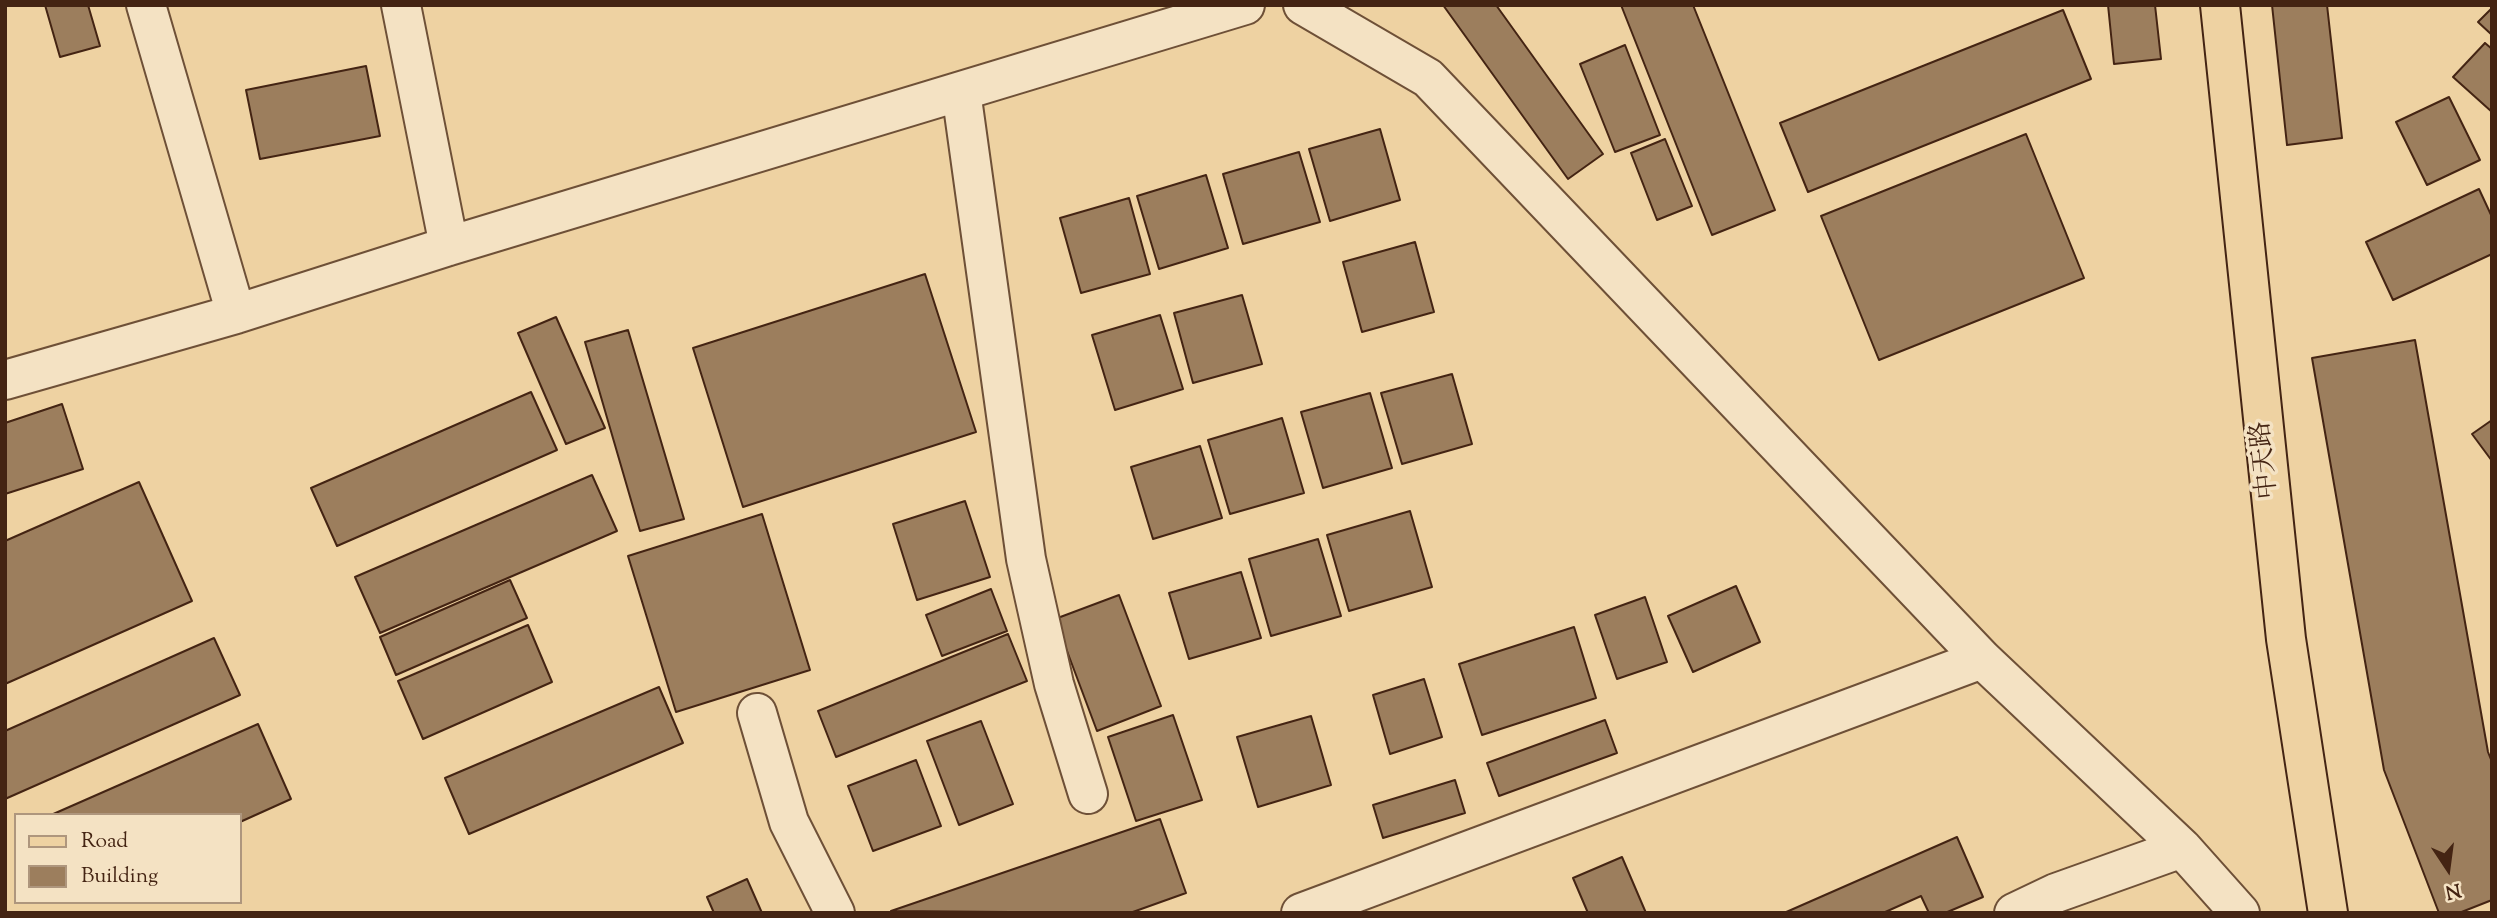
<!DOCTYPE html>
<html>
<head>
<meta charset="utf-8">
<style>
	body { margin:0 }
	#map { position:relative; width:2497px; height:918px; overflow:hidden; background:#eed2a2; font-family:"Sorts Mill Goudy",serif }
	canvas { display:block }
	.frame { position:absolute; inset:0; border:7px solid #442413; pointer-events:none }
	.legend { position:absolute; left:14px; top:813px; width:228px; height:91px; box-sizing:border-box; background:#f4e2c3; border:2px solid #ae967d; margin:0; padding:9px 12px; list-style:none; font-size:21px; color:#442413 }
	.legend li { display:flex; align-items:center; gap:14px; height:35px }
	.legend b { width:35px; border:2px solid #ae967d }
	.north { position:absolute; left:2413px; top:834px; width:70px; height:70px; -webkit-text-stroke:5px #f4e2c3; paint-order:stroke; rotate:167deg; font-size:19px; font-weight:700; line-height:28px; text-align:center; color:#442413 }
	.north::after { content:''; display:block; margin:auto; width:24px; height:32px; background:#442413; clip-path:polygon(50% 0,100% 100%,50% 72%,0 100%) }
</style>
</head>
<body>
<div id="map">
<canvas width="2497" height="918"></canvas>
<div class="frame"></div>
<ul class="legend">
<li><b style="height:9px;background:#eed2a2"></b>Road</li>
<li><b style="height:19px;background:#9c7e5d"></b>Building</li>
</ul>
<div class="north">N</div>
</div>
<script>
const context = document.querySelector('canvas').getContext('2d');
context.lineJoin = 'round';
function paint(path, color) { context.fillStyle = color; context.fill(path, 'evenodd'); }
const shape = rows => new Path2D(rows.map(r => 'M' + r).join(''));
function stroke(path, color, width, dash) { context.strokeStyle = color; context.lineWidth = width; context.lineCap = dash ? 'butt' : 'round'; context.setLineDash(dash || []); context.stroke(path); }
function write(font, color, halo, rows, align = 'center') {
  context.font = font + ' "Sorts Mill Goudy","Noto Serif SC",serif'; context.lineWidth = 7; context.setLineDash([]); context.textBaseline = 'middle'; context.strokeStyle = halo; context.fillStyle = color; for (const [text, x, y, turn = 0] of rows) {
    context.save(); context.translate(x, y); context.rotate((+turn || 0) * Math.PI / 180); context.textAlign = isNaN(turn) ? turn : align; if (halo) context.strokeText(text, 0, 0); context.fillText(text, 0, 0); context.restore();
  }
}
const building = shape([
	[45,5,88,5,100,46,60,57,45,5],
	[1443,5,1496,5,1603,154,1568,179,1443,5],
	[1621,5,1693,5,1775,210,1712,235,1621,5],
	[2108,5,2155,5,2161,59,2114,64,2108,5],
	[2272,5,2327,5,2342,138,2287,145,2272,5],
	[2492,8,2492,35,2478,22,2492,8],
	[2063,10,2091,79,1808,192,1780,123,2063,10],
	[2485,43,2492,49,2492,112,2453,77,2485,43],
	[1625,45,1660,135,1615,152,1580,64,1625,45],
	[366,66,380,136,260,159,246,90,366,66],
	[2449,97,2480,160,2427,185,2396,122,2449,97],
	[1380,129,1400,200,1330,221,1309,149,1380,129],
	[2026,134,2084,278,1879,360,1821,216,2026,134],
	[1665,139,1692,206,1657,220,1631,153,1665,139],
	[1299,152,1320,222,1243,244,1223,174,1299,152],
	[1206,175,1228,248,1159,269,1137,196,1206,175],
	[2479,189,2492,217,2492,254,2393,300,2366,242,2479,189],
	[1129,198,1150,274,1081,293,1060,218,1129,198],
	[1415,242,1434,312,1362,332,1343,262,1415,242],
	[925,274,976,432,743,507,693,348,925,274],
	[1242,295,1262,364,1193,383,1174,313,1242,295],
	[1160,315,1183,389,1115,410,1092,335,1160,315],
	[556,317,605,428,566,444,518,333,556,317],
	[628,330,684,519,640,531,585,342,628,330],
	[2415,340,2488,752,2492,762,2492,900,2459,913,2439,913,2384,770,2312,358,2415,340],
	[1452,374,1472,444,1402,464,1381,393,1452,374],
	[531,392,557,450,337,546,311,488,531,392],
	[1370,393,1392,468,1323,488,1301,412,1370,393],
	[62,404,83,469,5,494,5,423,62,404],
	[1282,418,1304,493,1230,514,1208,440,1282,418],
	[2492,420,2492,461,2472,434,2492,420],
	[1200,446,1222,518,1153,539,1131,467,1200,446],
	[592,475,617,531,380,633,355,577,592,475],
	[139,482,192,601,5,684,5,541,139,482],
	[965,501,990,577,917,600,893,524,965,501],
	[1410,511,1432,587,1349,611,1327,535,1410,511],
	[762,514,810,670,676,712,628,556,762,514],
	[1318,539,1341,616,1271,636,1249,559,1318,539],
	[1241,572,1261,638,1189,659,1169,593,1241,572],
	[510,580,527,618,396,675,380,637,510,580],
	[1736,586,1760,642,1693,672,1668,616,1736,586],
	[991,589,1007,631,942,656,926,615,991,589],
	[1119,595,1161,706,1097,731,1055,619,1119,595],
	[1645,597,1667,662,1617,679,1595,615,1645,597],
	[528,625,552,682,423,739,398,681,528,625],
	[1574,627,1596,698,1482,735,1459,664,1574,627],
	[1008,634,1027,681,836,757,818,711,1008,634],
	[214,638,240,695,5,799,5,731,214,638],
	[1424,679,1442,737,1390,754,1373,695,1424,679],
	[659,687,683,743,469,834,445,778,659,687],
	[1173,715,1202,800,1136,821,1108,737,1173,715],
	[1311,716,1331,785,1258,807,1237,737,1311,716],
	[1605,720,1617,753,1499,796,1487,763,1605,720],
	[981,721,1013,804,959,825,927,741,981,721],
	[258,724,291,799,240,822,240,815,51,815,258,724],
	[916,760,941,826,873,851,848,786,916,760],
	[1455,780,1465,813,1383,838,1373,805,1455,780],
	[1160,819,1186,893,1130,913,891,911,1160,819],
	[1957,837,1983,897,1945,913,1929,913,1921,896,1883,913,1784,913,1957,837],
	[1622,857,1646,913,1588,913,1573,878,1622,857],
	[747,879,762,913,714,913,707,897,747,879]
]);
const minor = shape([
	[146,5,236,314],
	[401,5,449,246],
	[1303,5,1428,78,1982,659,2182,848,2240,913],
	[961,91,1026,559,1054,684,1088,794],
	[5,380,236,314,449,246,1245,5],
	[757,713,789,822,835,913],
	[1301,913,1982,659],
	[2014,913,2056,893,2182,848]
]);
const major = shape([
	[2220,5,2286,639,2328,913]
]);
const streetNames = [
	["中天路",2267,460,-96]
];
paint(building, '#9c7e5d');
stroke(building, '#442413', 2);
stroke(minor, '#6e5037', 42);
stroke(major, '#442413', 42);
stroke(minor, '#f4e2c3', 38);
stroke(major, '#eed2a2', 38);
write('26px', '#442413', '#f4e2c3', streetNames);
</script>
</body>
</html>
